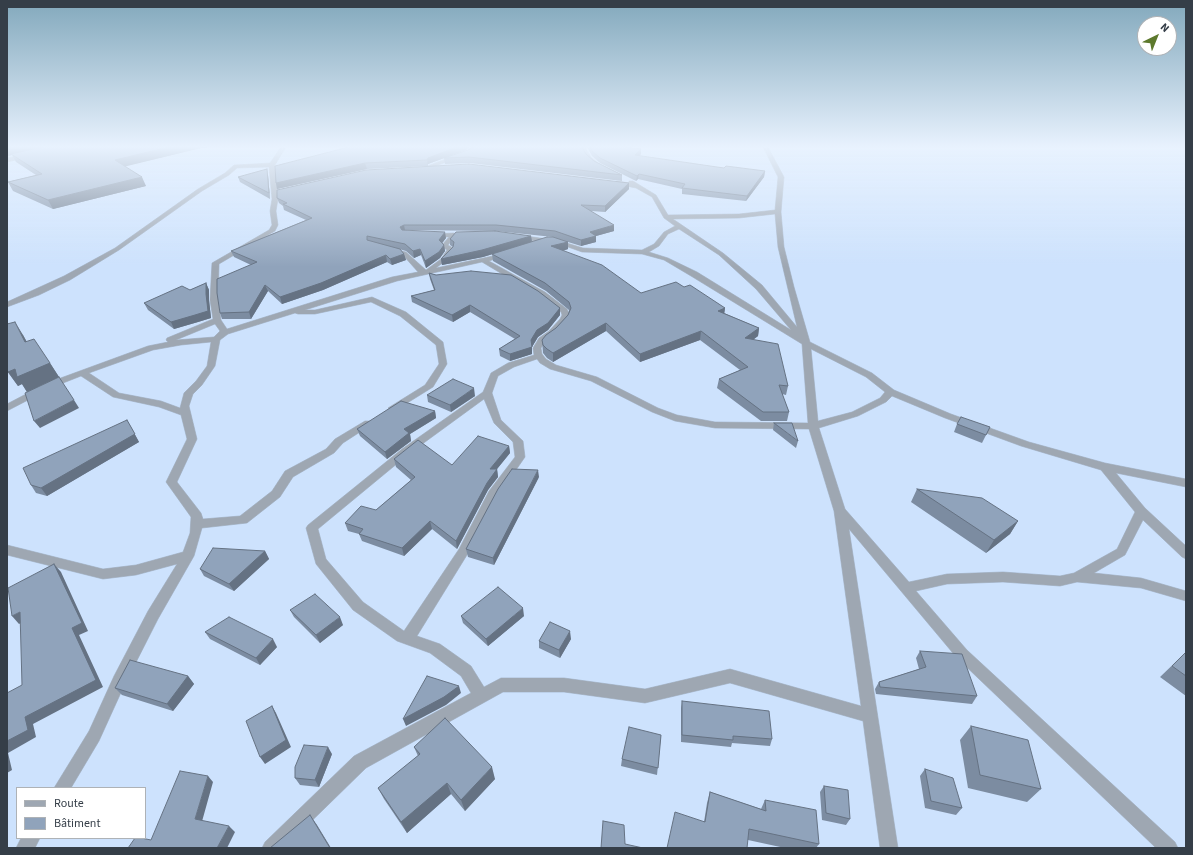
<!DOCTYPE html>
<html>
<head>
<meta charset="utf-8">
<style>
	body { margin:0 }
	#map { position:relative; width:1193px; height:855px; overflow:hidden; background:#cde2fd; font-family:"Source Sans 3",sans-serif }
	canvas { display:block }
	.frame { position:absolute; inset:0; border:8px solid #353e48; pointer-events:none }
	.legend { position:absolute; left:16px; top:787px; width:130px; height:52px; box-sizing:border-box; background:#fff; border:1px solid #aeb2b6; margin:0; padding:5px 7px; list-style:none; font-size:12px; color:#353e48 }
	.legend li { display:flex; align-items:center; gap:8px; height:20px }
	.legend b { width:20px; border:1px solid #aeb2b6 }
	.north { position:absolute; left:1137px; top:16px; width:40px; height:40px; box-sizing:border-box; background:#fff; border:1px solid #aeb2b6; border-radius:50%; rotate:43deg; font-size:11px; font-weight:700; line-height:16px; text-align:center; color:#353e48 }
	.north::after { content:''; display:block; margin:auto; width:14px; height:18px; background:#5d792d; clip-path:polygon(50% 0,100% 100%,50% 72%,0 100%) }
</style>
</head>
<body>
<div id="map">
<canvas width="1193" height="855"></canvas>
<div class="frame"></div>
<ul class="legend">
<li><b style="height:5px;background:#9ea7b2"></b>Route</li>
<li><b style="height:11px;background:#90a3bb"></b>Bâtiment</li>
</ul>
<div class="north">N</div>
</div>
<script>
const context = document.querySelector('canvas').getContext('2d');
context.lineJoin = 'round';
const shape = rows => new Path2D(rows.map(r => 'M' + r).join(''));
function stroke(path, color, width, dash) { context.strokeStyle = color; context.lineWidth = width; context.lineCap = dash ? 'butt' : 'round'; context.setLineDash(dash || []); context.stroke(path); }
function paint(path, color) { context.fillStyle = color; context.fill(path, 'evenodd'); }
const minor = shape([
	[281,147,286,147,275,165,278,199,276,211,278,225,275,231,219,264,218,300,221,320,227,329,392,277,418,272,402,254,389,250,389,248,406,252,426,270,441,259,447,250,441,246,449,237,433,237,430,235,431,234,454,233,457,235,448,245,453,248,453,252,445,261,436,268,507,253,507,255,489,261,545,292,567,309,570,315,568,320,555,335,545,342,541,348,542,354,546,359,556,365,597,377,658,408,677,415,715,422,808,423,802,344,691,276,664,260,642,254,582,252,554,242,557,240,583,248,642,250,654,244,664,232,675,226,664,218,652,197,636,188,615,184,615,182,617,181,629,183,629,181,633,181,656,195,668,215,739,214,775,210,778,177,763,147,768,147,784,177,781,212,784,247,794,287,810,342,872,373,894,390,951,414,1029,442,1105,463,1186,479,1186,487,1116,473,1145,508,1186,546,1186,559,1182,557,1143,520,1125,555,1094,573,1141,578,1186,591,1186,601,1141,588,1077,582,1060,586,1003,582,947,584,916,591,967,650,1175,842,1178,848,1156,848,957,658,849,529,898,848,880,848,863,721,730,683,645,703,564,692,503,692,366,768,284,848,262,848,265,842,354,756,471,693,461,676,430,653,397,641,353,610,316,564,306,528,308,525,402,449,483,392,491,373,508,363,534,355,533,348,539,338,549,331,560,319,562,315,561,312,539,296,482,262,397,281,305,310,315,310,372,297,406,312,443,342,447,364,433,387,396,410,393,411,388,408,425,385,439,364,436,345,400,316,371,302,315,314,298,314,295,313,228,334,220,340,215,366,202,385,193,394,189,406,197,439,177,482,201,513,203,519,240,516,272,491,285,471,326,449,335,439,365,421,373,421,374,423,343,443,334,453,293,477,280,497,247,523,202,528,194,556,158,619,124,686,99,741,71,788,54,788,89,731,114,676,148,611,177,564,136,575,103,579,7,555,7,545,103,569,136,565,183,552,190,533,191,517,166,482,187,439,181,415,159,407,113,397,81,376,53,387,7,411,7,404,47,383,148,346,168,342,166,340,167,338,213,319,210,300,212,263,269,230,272,225,270,211,272,199,269,167,237,168,229,175,202,191,119,250,70,280,39,295,7,307,7,302,64,276,115,248,198,189,225,173,234,165,270,163,281,147],
	[775,214,778,247,797,327,762,285,723,253,673,219,739,218,775,214],
	[679,229,719,255,756,289,791,330,697,272,668,258,649,252,659,246,668,234,679,229],
	[215,324,220,331,214,337,176,340,215,324],
	[211,342,207,366,196,381,184,393,180,408,161,401,119,393,89,373,153,350,181,345,211,342],
	[811,349,866,377,885,392,880,398,852,412,818,421,811,349],
	[537,359,540,363,550,369,591,381,652,412,675,421,715,428,809,429,834,511,861,706,730,669,645,689,564,678,501,678,484,687,471,666,440,644,417,636,467,555,498,496,525,457,523,441,501,420,492,393,498,376,514,367,537,359],
	[892,396,945,418,1021,446,1101,470,1135,512,1117,549,1074,573,1060,576,1003,572,947,574,909,582,845,509,819,428,858,416,886,402,892,396],
	[484,399,494,423,513,442,515,457,489,491,459,549,404,631,363,602,326,559,318,529,410,453,484,399],
	[470,147,474,147,475,150,471,153,422,171,417,170,467,151,470,147],
	[580,147,585,147,591,157,599,164,599,166,595,166,587,159,580,147],
	[27,154,30,156,29,157,7,162,7,158,27,154],
	[519,235,547,239,550,241,547,243,517,238,517,236,519,235],
	[21,838,40,838,35,848,16,848,21,838]
]);
const wall = shape([
	[7,147,218,147,201,148,125,166,146,186,53,209,13,191,8,182,36,175,16,162,12,155,7,156],
	[349,147,469,147,466,150,428,164,428,166,367,169,277,189,276,183],
	[587,147,625,147,641,154,639,156,724,168,765,171,764,177,746,201,682,194,682,189,638,179,636,181,600,163,592,156],
	[471,149,586,154,594,161,622,175,622,181,470,163,445,164,444,158],
	[268,175,270,199,240,182,238,177],
	[629,189,605,212,591,211,614,231,596,236,596,242,581,246,555,238,568,242,568,249,563,251,641,293,684,287,725,308,724,313,759,328,758,336,753,340,788,386,786,395,782,394,789,412,787,421,761,421,717,388,719,379,740,370,700,340,640,362,606,331,553,362,547,358,543,353,542,340,556,328,568,315,569,310,546,291,493,261,492,254,553,237,496,231,405,230,446,238,442,243,444,245,445,251,440,258,426,268,421,255,414,258,406,251,399,249,404,254,406,260,392,265,387,262,323,290,282,304,268,291,251,319,222,319,220,313,251,265,234,257,231,251,306,220,284,210,283,206,279,203,277,198],
	[531,236,532,242,483,257,442,265,441,259,453,247,450,245,450,239],
	[429,273,560,308,560,315,548,330,538,337,532,347,532,354,510,361,500,356,499,349,515,339,470,312,453,322,412,302,411,296,434,290,430,279],
	[206,283,209,290,209,300,211,318,198,322,174,329,148,310,144,303,190,290],
	[7,324,23,335,27,342,50,363,59,377,27,392,22,384,18,386,7,371],
	[427,395,475,396,451,412,428,402],
	[435,411,436,418,410,434,411,441,387,459,360,436,357,429],
	[127,420,139,442,47,496,36,493,31,485],
	[774,423,798,441,796,448,773,430],
	[957,424,990,427,982,443,954,432],
	[509,446,510,453,497,469,498,477,488,490,457,549,432,529,404,556,362,541,359,534,348,531,345,523,376,510,411,480,396,467,394,459,452,465],
	[539,477,494,565,468,557,466,549],
	[917,489,1018,521,1010,534,986,553,911,502],
	[265,551,269,559,234,591,204,576,200,569],
	[290,610,343,625,320,643,294,617],
	[461,616,524,616,488,646,463,623],
	[205,632,277,647,260,665,210,639],
	[571,639,560,658,539,648,539,641],
	[920,651,977,696,972,704,876,694,875,689,879,682,919,669,916,658],
	[1186,652,1186,696,1160,677],
	[188,676,194,684,173,711,122,695,115,688],
	[682,701,772,739,770,746,732,743,731,747,681,742,681,708],
	[971,726,1041,789,1027,802,968,788,960,740],
	[661,735,657,775,621,766,622,759],
	[414,747,495,779,465,811,451,794,407,833,384,799,378,788,418,756],
	[332,754,319,787,300,785,295,778],
	[925,769,962,808,956,815,925,808,920,776],
	[824,786,850,819,846,825,822,820,820,792],
	[710,792,761,809,765,800,819,844,816,848,785,848,748,840,704,822,707,803]
]);
const shadedWall = shape([
	[11,147,57,147,11,154,12,155,8,156,7,155,7,148],
	[169,147,200,147,201,148,119,168,115,160],
	[457,147,469,147,466,150,428,164,428,166,427,160,428,158],
	[641,149,641,154,635,161,635,155],
	[365,163,367,169,277,189,276,183],
	[267,169,268,175,270,199,269,193],
	[765,171,764,177,746,201,747,196],
	[639,174,638,179,636,181,637,176],
	[142,177,146,186,53,209,48,200],
	[629,183,629,189,605,212,605,206],
	[404,225,405,230,402,233,400,227],
	[614,225,614,231,596,236,596,242,581,246,581,240,590,232],
	[445,232,446,238,440,246,439,240],
	[531,236,532,242,483,257,442,265,441,259],
	[568,242,568,249,552,254,551,246],
	[444,245,445,251,440,258,426,268,425,261],
	[420,249,421,255,414,258,413,251],
	[404,254,406,260,392,265,390,259],
	[386,255,387,262,323,290,282,304,280,297],
	[206,283,209,290,209,300,211,318,198,322,174,329,171,322,206,294],
	[265,285,268,291,251,319,249,312],
	[470,305,470,312,453,322,452,315],
	[560,308,560,315,548,330,538,337,532,347,532,354,510,361,510,354,531,340,537,330],
	[725,308,724,316,718,311],
	[15,322,23,335,34,356,25,342],
	[606,323,606,331,553,362,553,353],
	[759,328,758,336,743,347,745,338],
	[701,331,700,340,640,362,640,354],
	[50,363,59,377,27,392,22,384,18,386,8,372,15,369],
	[474,388,475,396,451,412,450,405],
	[74,400,79,408,40,428,34,421],
	[435,411,436,418,410,434,411,441,387,459,385,452,404,429],
	[127,420,139,442,47,496,41,488],
	[509,446,510,453,497,469,498,477,488,490,457,549,456,541,490,469],
	[538,470,539,477,494,565,493,558],
	[430,521,432,529,404,556,402,548],
	[1018,521,1010,534,986,553,994,540],
	[265,551,269,559,234,591,229,584],
	[54,564,61,572,88,631,79,635,103,687,33,724,36,737,8,753,12,770,7,773,7,741,25,717,72,628],
	[523,608,524,616,488,646,486,639],
	[20,612,27,620,19,624,12,616],
	[340,617,343,625,320,643,316,635],
	[570,631,571,639,560,658,559,650],
	[273,639,277,647,260,665,256,658],
	[188,676,194,684,173,711,167,704],
	[459,686,461,693,446,705,406,726,403,719],
	[272,706,276,713,291,747,265,764,260,757],
	[328,747,332,754,319,787,315,780],
	[492,767,495,779,465,811,461,800],
	[208,776,213,782,201,825,195,819],
	[447,783,451,794,407,833,401,822],
	[310,815,317,825,331,848,330,848],
	[229,826,235,832,227,848,217,848]
]);
const building = shape([
	[42,147,169,147,115,160,142,177,48,200,8,182,42,174,11,154,42,147],
	[349,147,457,147,428,158,427,160,365,163,276,183,275,166,349,147],
	[473,147,582,147,586,154,594,161,622,175,469,157,444,158,471,149,473,147],
	[590,147,625,147,641,149,635,155,724,168,726,166,765,171,747,196,682,188,685,184,639,174,637,176,600,158,592,151,590,147],
	[469,164,629,183,605,206,581,205,614,225,590,232,596,236,581,240,555,231,496,225,404,225,400,227,402,230,445,232,439,240,444,245,439,252,425,261,420,249,413,251,405,244,367,236,367,240,400,249,404,254,390,259,386,255,321,283,280,297,265,285,249,312,220,313,217,293,217,279,257,262,231,251,312,218,283,204,287,203,277,198,277,190,366,170,469,164],
	[267,169,269,193,238,177,267,169],
	[495,231,531,236,482,250,441,259,453,247,454,242,450,239,456,232,495,231],
	[547,237,553,237,568,242,551,246,602,265,641,293,676,282,684,287,690,285,725,308,718,311,759,328,745,338,778,344,788,386,779,385,789,412,763,412,719,379,748,367,701,331,640,354,606,323,553,353,547,349,543,345,542,340,546,335,556,328,568,315,571,308,569,302,545,283,492,254,547,237],
	[471,271,511,275,538,291,560,308,548,323,537,330,531,340,532,347,510,354,499,349,520,336,470,305,452,315,411,296,435,290,429,273,436,275,471,271],
	[206,283,206,294,208,311,195,315,171,322,144,303,182,286,190,290,206,283],
	[15,322,25,342,34,339,50,363,17,377,15,369,8,372,7,370,7,324,15,322],
	[59,377,74,400,34,421,25,393,59,377],
	[453,379,474,388,450,405,427,395,453,379],
	[401,401,435,411,404,429,409,433,385,452,357,429,401,401],
	[961,417,990,427,986,435,957,424,961,417],
	[127,420,135,434,41,488,31,485,23,468,127,420],
	[774,423,792,423,798,441,774,423],
	[478,436,509,446,490,469,497,469,487,483,456,541,430,521,402,548,359,534,363,529,345,523,361,506,376,510,415,477,394,459,418,440,452,465,478,436],
	[512,469,538,470,493,558,466,549,498,489,512,469],
	[917,489,982,498,1018,521,994,540,917,489],
	[213,548,265,551,229,584,200,569,213,548],
	[54,564,82,623,72,628,96,680,25,717,28,730,7,741,7,693,22,685,20,612,12,616,8,588,54,564],
	[498,587,523,608,486,639,461,616,498,587],
	[315,594,340,617,316,635,290,610,315,594],
	[229,617,273,639,256,658,205,632,229,617],
	[550,622,570,631,559,650,539,641,550,622],
	[920,651,962,654,977,696,880,687,879,682,926,667,920,651],
	[1186,652,1186,676,1172,666,1186,652],
	[130,660,188,676,167,704,115,688,130,660],
	[427,676,459,686,444,697,403,719,427,676],
	[682,701,769,711,772,739,733,736,733,740,682,735,682,701],
	[272,706,286,740,260,757,246,721,272,706],
	[445,718,492,767,461,800,447,783,401,822,378,788,420,754,414,747,445,718],
	[971,726,1028,740,1041,789,980,775,971,726],
	[629,727,661,735,658,768,622,759,629,727],
	[304,745,328,747,315,780,295,778,295,767,304,745],
	[925,769,953,778,962,808,931,801,925,769],
	[180,771,208,776,195,819,229,826,217,848,128,848,135,838,141,838,151,840,180,771],
	[824,786,848,790,850,819,826,813,824,786],
	[710,792,766,811,765,800,816,810,819,844,749,829,747,848,667,848,675,812,705,822,710,792],
	[310,815,330,848,270,848,310,815],
	[603,821,624,825,625,844,643,848,601,848,603,821]
]);
stroke(minor, '#acbed5', 1);
paint(minor, '#9ea7b2');
paint(wall, '#7c8ca1');
paint(shadedWall, '#657283');
paint(building, '#90a3bb');
stroke(building, '#657283', 1);
const sky = context.createLinearGradient(0, 0, 0, 267);
sky.addColorStop(0, '#82a8bc');
sky.addColorStop(0.55, '#e8f2fe');
sky.addColorStop(1, '#e8f2fe00');
context.fillStyle = sky;
context.fillRect(0, 0, 1193, 267);
</script>
</body>
</html>
